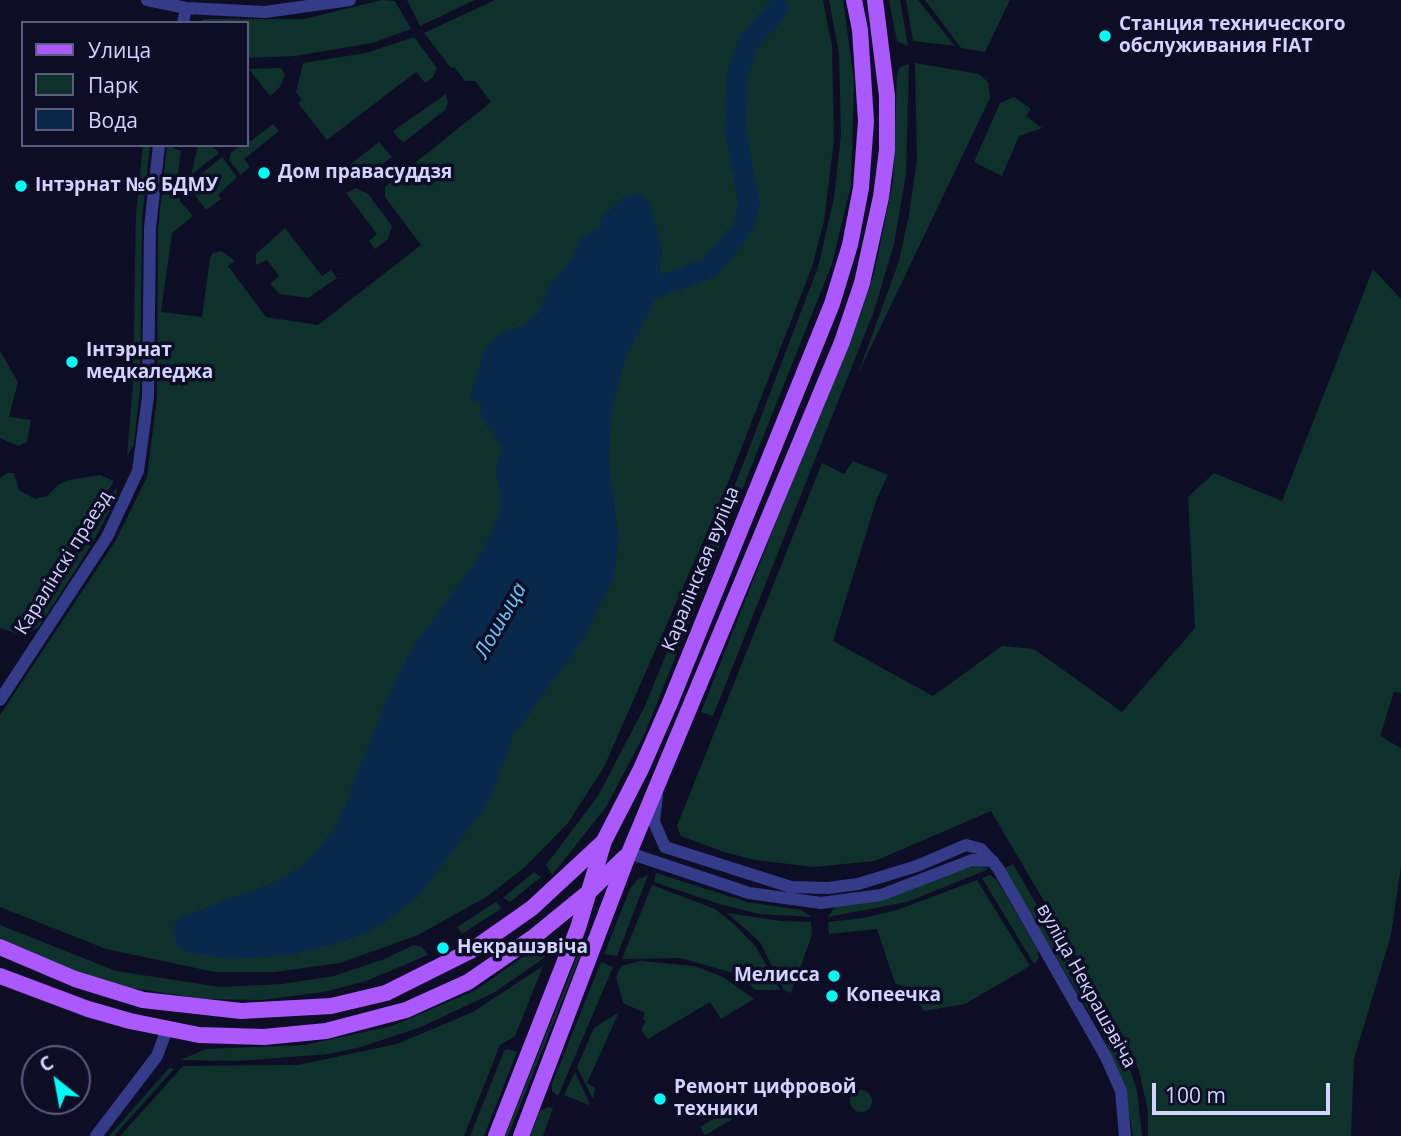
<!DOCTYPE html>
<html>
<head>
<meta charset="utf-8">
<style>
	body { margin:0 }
	#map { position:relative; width:1401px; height:1136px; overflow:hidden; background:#0e0d26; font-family:"Open Sans",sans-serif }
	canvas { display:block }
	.legend { position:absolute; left:21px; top:21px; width:228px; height:126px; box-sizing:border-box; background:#0e0d26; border:2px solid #5c5c7d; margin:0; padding:9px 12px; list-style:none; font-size:21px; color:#d2d3ff }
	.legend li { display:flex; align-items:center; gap:14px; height:35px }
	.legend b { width:35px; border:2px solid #5c5c7d }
	.north { position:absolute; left:21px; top:1045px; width:70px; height:70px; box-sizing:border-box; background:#0e0d26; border:2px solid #5c5c7d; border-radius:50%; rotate:329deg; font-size:19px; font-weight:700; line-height:28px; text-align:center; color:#d2d3ff }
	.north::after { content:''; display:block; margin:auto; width:24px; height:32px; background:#00fdf5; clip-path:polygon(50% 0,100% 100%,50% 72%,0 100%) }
	.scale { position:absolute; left:1152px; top:1083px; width:178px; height:32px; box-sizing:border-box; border:4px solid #d2d3ff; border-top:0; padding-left:9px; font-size:21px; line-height:24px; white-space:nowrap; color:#d2d3ff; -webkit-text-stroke:5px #0e0d26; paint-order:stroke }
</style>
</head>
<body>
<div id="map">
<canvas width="1401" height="1136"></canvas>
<ul class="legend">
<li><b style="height:9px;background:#ab59ff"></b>Улица</li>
<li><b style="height:19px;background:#0f312b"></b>Парк</li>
<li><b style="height:19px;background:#08294b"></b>Вода</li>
</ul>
<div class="north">С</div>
<div class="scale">100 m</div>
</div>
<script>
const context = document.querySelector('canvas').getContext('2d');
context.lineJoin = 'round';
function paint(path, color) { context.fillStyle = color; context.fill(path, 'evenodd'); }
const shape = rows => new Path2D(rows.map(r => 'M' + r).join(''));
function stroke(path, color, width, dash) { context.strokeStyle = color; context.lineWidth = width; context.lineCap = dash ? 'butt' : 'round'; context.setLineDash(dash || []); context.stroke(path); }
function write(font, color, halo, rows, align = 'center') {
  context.font = font + ' "Open Sans",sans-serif'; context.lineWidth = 7; context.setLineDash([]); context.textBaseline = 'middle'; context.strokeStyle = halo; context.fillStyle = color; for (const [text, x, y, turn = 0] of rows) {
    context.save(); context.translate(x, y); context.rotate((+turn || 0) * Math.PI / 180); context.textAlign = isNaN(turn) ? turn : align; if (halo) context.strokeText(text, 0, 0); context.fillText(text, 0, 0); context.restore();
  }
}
const green = shape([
	[382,0,395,1,411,29,372,43,295,56,247,58,247,23,195,23,204,19,304,19],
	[407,0,475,0,420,26],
	[495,0,823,0,832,46,834,140,824,221,812,267,720,503,604,767,568,823,525,867,488,896,418,935,340,963,275,972,215,972,106,949,0,907,0,715,116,540,147,477,157,397,158,229,167,145,181,151,176,189,180,201,193,216,172,233,161,312,202,317,210,258,213,253,222,251,235,261,228,266,266,317,318,325,421,245,385,197,385,187,491,102,475,81,465,81,454,67,451,68,424,33],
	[829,0,843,0,854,81,851,185,832,264,645,733,606,807,552,875,546,865,598,796,645,706,742,467,818,267,834,198,841,135,839,54],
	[889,0,900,0,908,46,897,41],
	[906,0,918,0,955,46,913,41],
	[925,0,1010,0,985,52,961,48],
	[414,37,437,68,433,77,425,83,416,72,327,140,298,103,302,100,296,92,303,63,366,53],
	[915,63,979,74,988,82,990,98,858,374,899,261,909,215,917,159],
	[909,64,906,174,894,244,874,311,713,716,701,712,874,274,893,181,897,75,900,67],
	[281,68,285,75,280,87,270,96,249,69],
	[446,94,448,103,445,110,404,142,399,139,393,131],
	[1014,97,1031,109,1026,116,1042,128,1019,136,1002,176,974,162,1000,103],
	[273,124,279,131,244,159,250,167,241,175,229,160,231,153,240,145,247,145,247,140,251,141],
	[379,142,392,157,362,179,347,177,342,171],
	[143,145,150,145,142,218,140,388,134,444,127,456,133,383,136,214],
	[198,145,211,145,219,153,191,175],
	[222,157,237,177,218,195,221,199,206,210,191,190,190,183],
	[356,188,368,194,392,226,388,239,375,249,369,241,377,234,346,193],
	[285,228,322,276,331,270,337,278,308,298,280,294,270,284,279,276,267,260,256,265,256,254],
	[1373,269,1401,299,1401,693,1394,692,1380,736,1401,748,1401,866,1391,935,1354,1059,1351,1136,1148,1136,1148,1111,1139,1071,1128,1044,991,811,875,861,814,867,755,860,724,852,681,836,677,826,822,463,844,474,853,461,888,475,877,498,833,641,933,696,1002,646,1034,649,1122,712,1195,628,1188,497,1214,473,1282,501],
	[0,351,18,382,9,417,31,420,27,442,18,446,0,438],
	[7,473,14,473,19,490,35,499,47,496,58,485,69,480,100,475,114,481,19,634,0,628,0,478],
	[117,487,116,499,92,544,39,627,24,636],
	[1013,864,1126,1058,1137,1090,1142,1136,1133,1136,1124,1083,1102,1033,1003,869],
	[978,865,989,869,907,902,828,917,834,908],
	[534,872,541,877,510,902,503,898],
	[656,873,747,902,801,910,812,917,759,914,719,904,654,882],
	[648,875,617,956,604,954,630,889,637,880],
	[990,875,997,880,1037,949,1039,958,1034,964,982,878],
	[977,880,1030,966,965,1004,924,1011,909,989,895,983,877,929,829,934,828,922,863,918,897,910],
	[652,885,715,909,735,925,756,947,780,990,755,990,737,974,680,958,622,959],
	[496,902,502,908,462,934,457,927],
	[727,913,781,921,811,922,812,935,791,993,784,990,760,942],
	[0,925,116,971,220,987,282,984,334,976,382,960,414,945,422,947,428,955,366,981,323,992,262,1000,204,999,126,987,69,969,0,938],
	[550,938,553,941,544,958,495,992,421,1027,361,1047,329,1054,237,1061,180,1060,206,1049,304,1045,392,1026,476,990],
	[578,955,580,956,508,1136,505,1136],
	[641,961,694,966,723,977,754,999,721,1019,710,1002,648,1039,641,1030,646,1021,643,1019,645,1013,623,1003,616,977,621,966],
	[601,962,613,967,558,1096,552,1091,552,1084],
	[543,966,515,1036,500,1045,464,1136,120,1136,183,1066,298,1065,397,1044,473,1012],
	[619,1012,587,1083,595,1088,593,1099,577,1067,594,1028],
	[508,1049,517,1052,484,1136,470,1136,504,1051],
	[169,1068,174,1069,114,1136,109,1136],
	[575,1072,590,1104,589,1105,564,1095],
	'850 1101a11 11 0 1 1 22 0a11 11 0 1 1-22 0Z',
	[740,1103,745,1112,705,1135,700,1127],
	[548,1107,553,1108,543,1136,530,1136,540,1111]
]);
const water = shape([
	[635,193,645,198,652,209,662,250,658,288,650,311,625,359,612,407,609,461,619,538,614,577,583,640,513,735,492,795,481,813,419,896,382,924,358,936,333,945,283,956,229,959,186,952,178,946,172,929,181,917,277,881,300,867,320,848,337,825,386,701,408,654,482,552,501,509,500,490,495,471,502,448,481,416,481,404,469,399,484,353,490,343,506,330,522,326,538,313,549,287,572,258,580,239,600,226,601,217,622,199]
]);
const river = shape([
	[745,222,749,204,735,128,737,76,749,41,779,8],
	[631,297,709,268,738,234]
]);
const minor = shape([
	[147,0,186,8,265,12,350,0],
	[183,23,186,8],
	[0,700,107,537,138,471,148,397,150,228,159,145],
	[657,796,654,822,665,847,791,887,828,888,858,884,917,866,966,845,981,849,998,868,1106,1057,1121,1091,1125,1136],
	[629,853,749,893,821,903,881,895,972,860,993,861],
	[96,1136,157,1056,167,1029]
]);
const major = shape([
	[0,947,75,979,143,1000,241,1011,331,1006,386,993,472,950,532,908,602,843],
	[0,976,88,1009,130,1021,199,1035,264,1037,326,1031,406,1010,468,982,535,936,590,891,625,857],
	[496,1136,578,928,604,841,641,769,670,703,832,304,850,245,861,188,866,121,860,30,854,0],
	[521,1136,629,853,842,342,862,283,881,197,887,150,887,96,875,0]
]);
const markers = [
	[1105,36,7,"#00fdf5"],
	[264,173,7,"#00fdf5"],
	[21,186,7,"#00fdf5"],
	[72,362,7,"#00fdf5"],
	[443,948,7,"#00fdf5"],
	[834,976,7,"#00fdf5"],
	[832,996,7,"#00fdf5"],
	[660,1099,7,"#00fdf5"]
];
const poiNames = [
	["Станция технического",1119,25],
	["обслуживания FIAT",1119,47],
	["Дом правасуддзя",278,173],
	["Інтэрнат №6 БДМУ",35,186],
	["Інтэрнат",86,351],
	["медкаледжа",86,373],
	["Некрашэвіча",457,948],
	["Мелисса",820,976,"right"],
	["Копеечка",846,996],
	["Ремонт цифровой",674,1088],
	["техники",674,1110]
];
const streetNames = [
	["Каралінскі праезд",64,563,-58],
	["Каралінская вуліца",701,569,-68],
	["вуліца Некрашэвіча",1086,986,61]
];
const waterNames = [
	["Лошыца",501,621,-60]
];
paint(green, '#0f312b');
paint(water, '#08294b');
stroke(river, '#08294b', 21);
stroke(minor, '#343c89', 12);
stroke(major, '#ab59ff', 16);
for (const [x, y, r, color] of markers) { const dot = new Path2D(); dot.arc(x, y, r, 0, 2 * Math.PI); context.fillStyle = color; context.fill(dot); stroke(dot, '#0e0d26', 2.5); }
write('bold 19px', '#d2d3ff', '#0e0d26', poiNames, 'left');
write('19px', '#d2d3ff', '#0e0d26', streetNames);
write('italic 21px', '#60cbff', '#0e0d26', waterNames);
</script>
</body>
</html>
